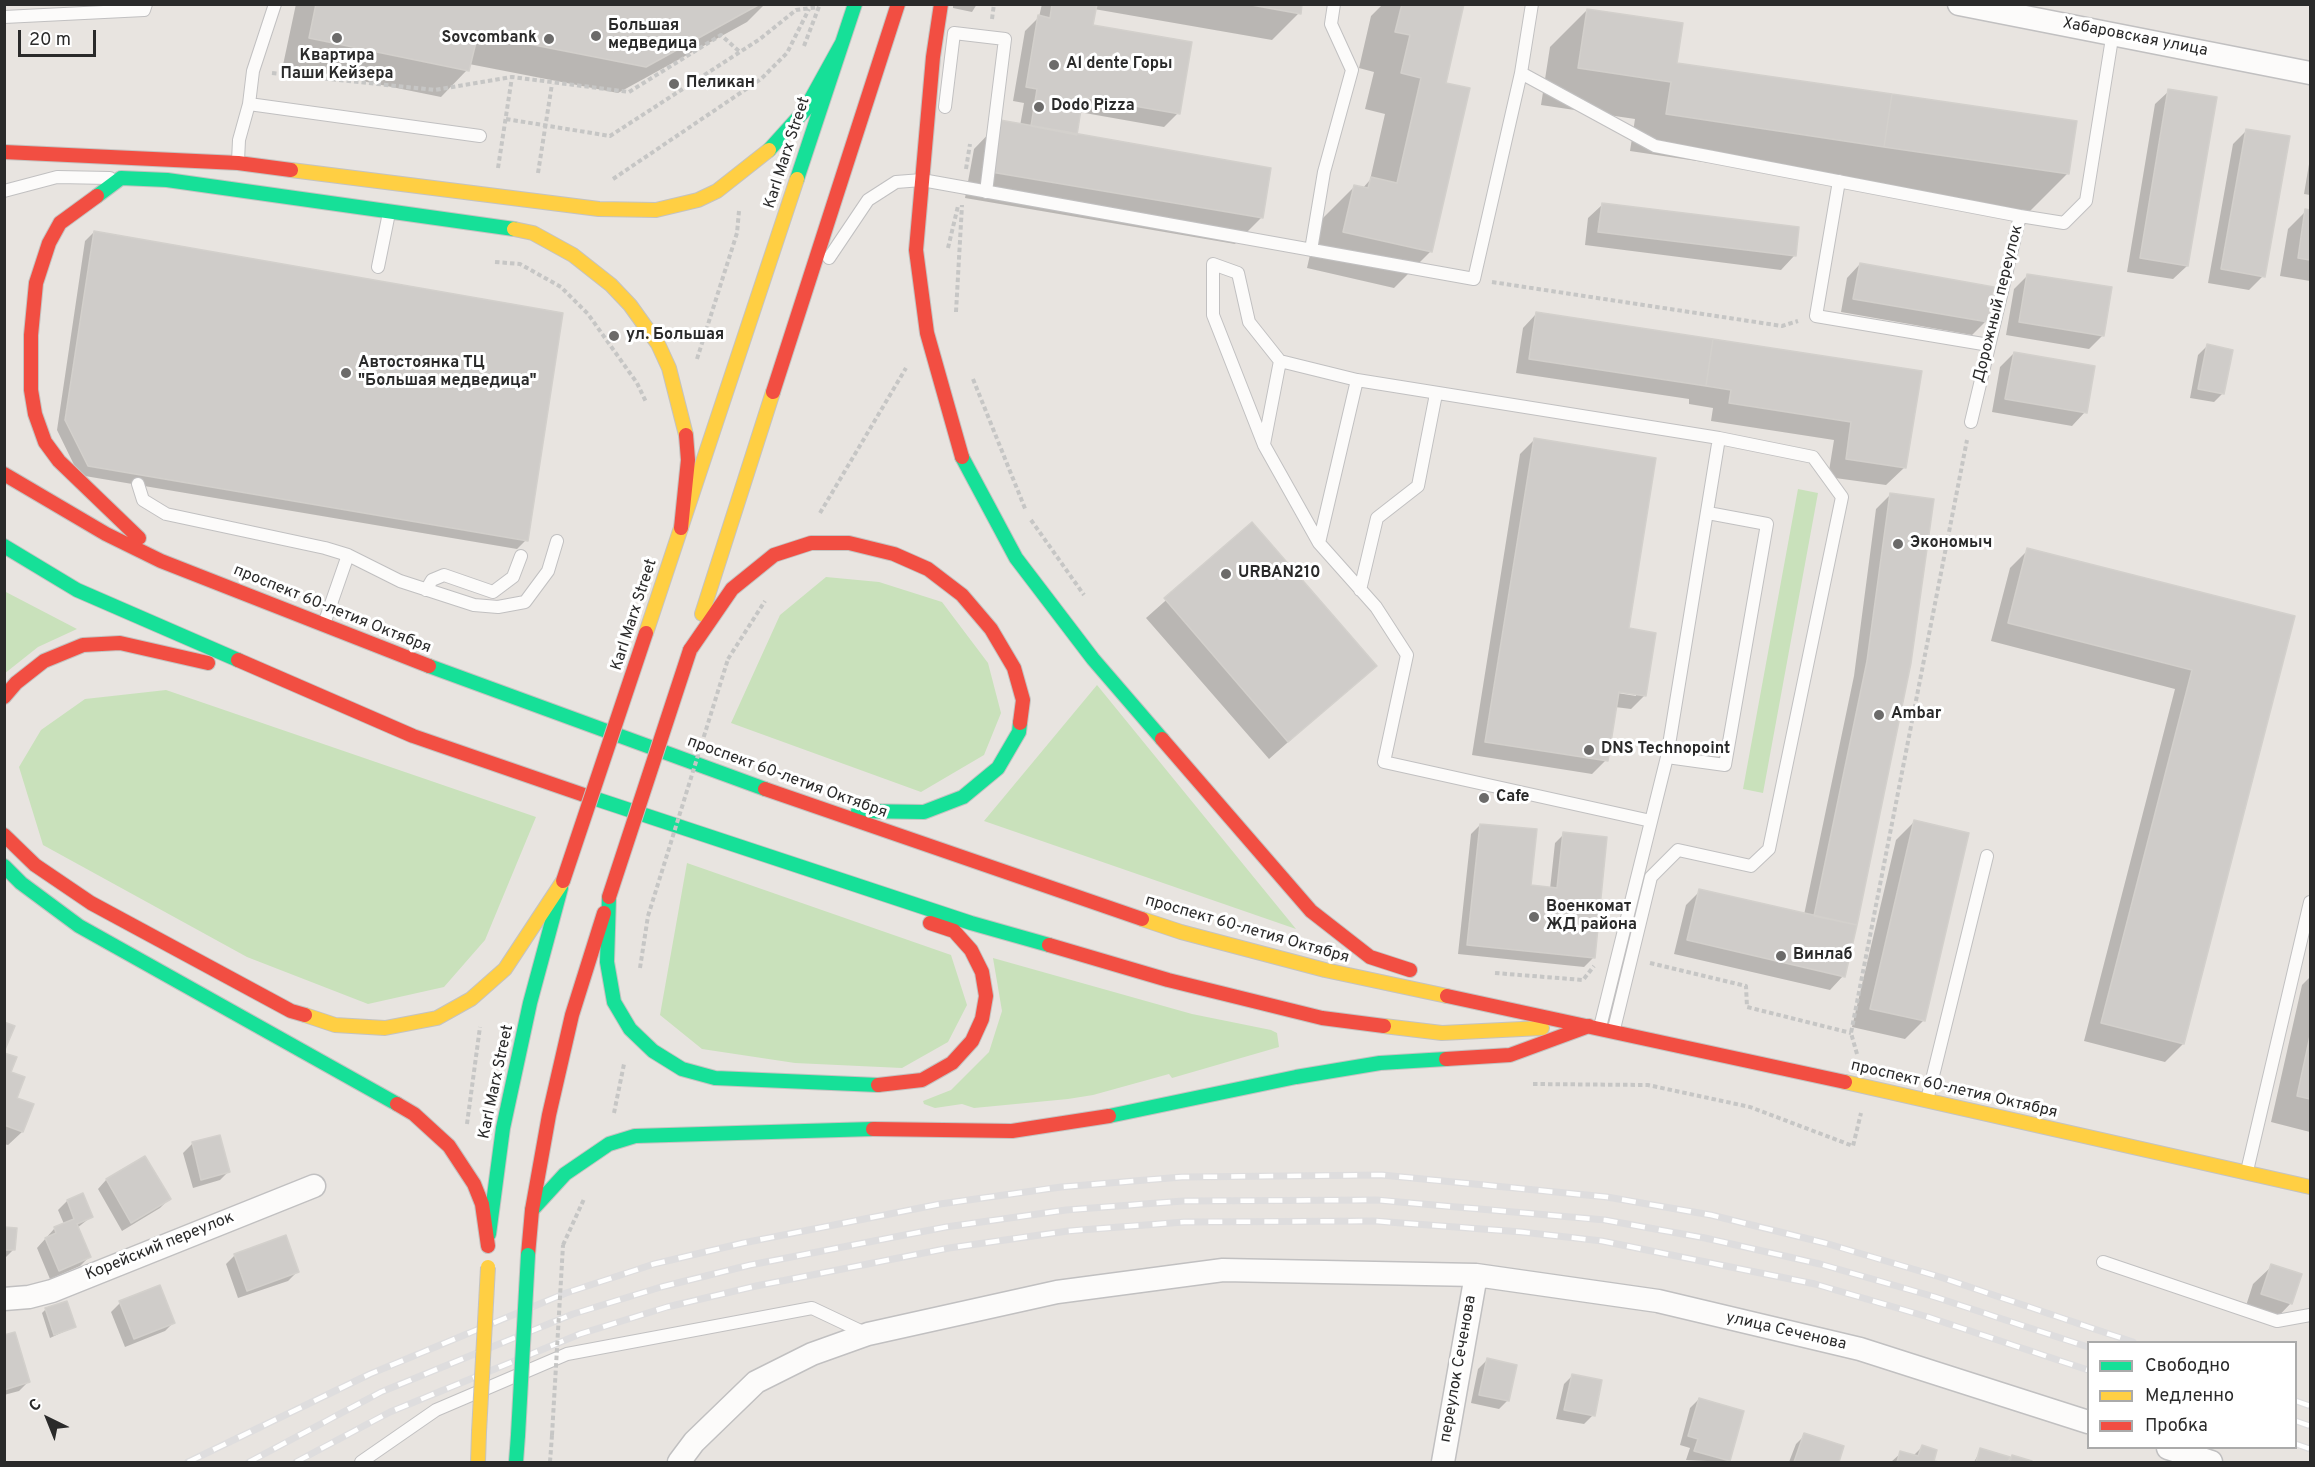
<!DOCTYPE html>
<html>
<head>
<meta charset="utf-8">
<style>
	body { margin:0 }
	#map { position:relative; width:2315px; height:1467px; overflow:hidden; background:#e8e4e0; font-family:Overpass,sans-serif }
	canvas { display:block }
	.frame { position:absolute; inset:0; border:6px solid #2a2a2a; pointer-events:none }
	.legend { position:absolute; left:2087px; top:1341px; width:210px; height:108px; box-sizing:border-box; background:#fff; border:2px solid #aaa; margin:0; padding:8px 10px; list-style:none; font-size:18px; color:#2a2a2a }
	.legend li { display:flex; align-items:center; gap:12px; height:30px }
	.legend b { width:30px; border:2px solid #aaa }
	.north { position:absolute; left:18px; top:1389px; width:60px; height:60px; -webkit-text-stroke:4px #fff; paint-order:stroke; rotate:317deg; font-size:16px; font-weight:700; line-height:24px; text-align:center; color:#2a2a2a }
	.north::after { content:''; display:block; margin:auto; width:21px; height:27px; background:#2a2a2a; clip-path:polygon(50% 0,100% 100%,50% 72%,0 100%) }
	.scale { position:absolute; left:18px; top:30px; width:78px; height:27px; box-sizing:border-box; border:3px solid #2a2a2a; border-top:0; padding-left:8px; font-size:18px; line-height:21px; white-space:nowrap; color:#2a2a2a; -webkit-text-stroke:4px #fff; paint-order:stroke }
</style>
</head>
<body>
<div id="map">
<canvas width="2315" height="1467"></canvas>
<div class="frame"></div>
<ul class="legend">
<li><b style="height:8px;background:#16e098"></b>Свободно</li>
<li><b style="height:8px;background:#ffcf43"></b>Медленно</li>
<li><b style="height:8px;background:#f24e42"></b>Пробка</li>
</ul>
<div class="north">С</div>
<div class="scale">20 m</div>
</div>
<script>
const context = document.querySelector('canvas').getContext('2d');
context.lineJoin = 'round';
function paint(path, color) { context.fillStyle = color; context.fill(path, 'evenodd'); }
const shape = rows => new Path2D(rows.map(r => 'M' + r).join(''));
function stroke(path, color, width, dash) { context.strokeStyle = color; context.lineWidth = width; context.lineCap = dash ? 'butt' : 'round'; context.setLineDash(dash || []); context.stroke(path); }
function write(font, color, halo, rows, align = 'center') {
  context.font = font + ' Overpass,sans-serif'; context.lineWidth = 6; context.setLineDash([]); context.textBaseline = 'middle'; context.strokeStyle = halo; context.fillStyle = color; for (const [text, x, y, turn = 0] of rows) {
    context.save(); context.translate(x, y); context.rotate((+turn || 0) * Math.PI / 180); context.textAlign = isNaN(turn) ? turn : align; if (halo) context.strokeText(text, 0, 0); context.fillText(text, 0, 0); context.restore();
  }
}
const green = shape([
	[1798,489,1818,493,1763,793,1743,789],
	[826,577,879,582,942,602,988,663,1001,713,984,755,921,792,731,723,780,615],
	[4,591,77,629,38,647,4,674],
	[1097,685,1296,929,984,821],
	[166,690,536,817,485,940,444,987,368,1004,247,957,43,845,19,767,41,730,85,699],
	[687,863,951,955,967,1005,948,1042,902,1068,795,1063,702,1049,660,1015],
	[993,958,1192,1014,1271,1030,1277,1033,1279,1047,1172,1078,1169,1074,1093,1095,1068,1099,974,1108,962,1104,935,1108,924,1104,923,1101,951,1090,989,1052,1002,1011]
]);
const shadow = shape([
	[296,4,765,4,747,22,618,93,469,64,467,70,441,97,283,65],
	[953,4,977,4,972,12,953,8],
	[1042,4,1301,4,1299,13,1272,40,1094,9,1091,27,1178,113,1164,127,1079,112,1075,135,1262,217,1235,244,965,198,974,149,1000,122,1020,126,1024,103,1013,101,1025,31,1039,17],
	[1383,4,1463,4,1445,84,1431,251,1394,288,1307,268,1317,224,1354,187,1362,189,1370,180,1385,114,1365,109,1374,72,1359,68,1371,16],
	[1587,10,1676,64,2067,174,2030,211,1630,151,1635,119,1541,105,1550,47],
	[2169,91,2187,266,2173,279,2127,272,2155,104],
	[2247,130,2263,276,2249,290,2208,283,2233,144],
	[2310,158,2310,195,2304,194],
	[1602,205,1794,256,1781,270,1585,245,1588,218],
	[2306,211,2310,212,2310,281,2280,276,2288,229],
	[94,232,526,540,517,549,79,475,57,430,85,241],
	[1860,264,1986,321,1972,335,1841,312,1847,278],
	[2028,275,2103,335,2089,349,2006,335,2014,289],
	[1536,314,1920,373,1905,467,1886,485,1828,477,1834,440,1711,421,1713,408,1689,404,1689,399,1516,373,1523,328],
	[2207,346,2223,393,2214,402,2190,398,2198,355],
	[2014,353,2085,412,2072,426,1992,412,2000,367],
	[1534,440,1627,630,1645,695,1631,709,1615,707,1606,760,1592,774,1472,755,1520,454],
	[1612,689,1636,693,1636,696,1611,692],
	[1890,495,1843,976,1830,990,1674,954,1686,905,1700,891,1804,915,1854,676,1876,509],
	[1252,524,1374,666,1269,759,1146,618],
	[2028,550,2293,618,2183,1044,2165,1062,2084,1041,2175,689,1991,641,2010,568],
	[1914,822,1923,1021,1905,1039,1852,1027,1896,840],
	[1480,825,1529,887,1550,889,1555,843,1564,834,1593,958,1584,967,1458,954,1471,834],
	[2310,977,2310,1132,2271,1122,2302,985],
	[4,1054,22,1132,8,1145,4,1144],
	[219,1136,229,1171,220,1180,193,1188,183,1153,192,1144],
	[145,1158,169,1199,160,1208,122,1231,98,1189,106,1180],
	[82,1195,91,1217,77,1228,89,1257,80,1266,50,1279,37,1248,54,1229,64,1224,58,1210,67,1201],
	[4,1229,13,1250,4,1259],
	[235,1255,297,1272,288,1281,238,1298,226,1264],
	[2272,1266,2291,1303,2273,1322,2244,1312,2253,1284],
	[120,1303,174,1322,165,1331,125,1347,111,1312],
	[46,1309,74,1327,50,1338,42,1313],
	[4,1337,28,1382,19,1391,4,1395],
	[1487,1360,1508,1400,1499,1409,1471,1403,1478,1369],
	[1573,1375,1593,1415,1584,1424,1556,1419,1564,1384],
	[1699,1399,1729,1461,1727,1462,1686,1460,1690,1448,1680,1445,1690,1408],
	[1805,1435,1842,1447,1837,1462,1789,1462,1796,1444],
	[1922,1447,1936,1451,1933,1462,1891,1462,1901,1453,1913,1456],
	[1981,1450,2008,1458,2007,1462,2013,1457,2030,1462,1974,1462]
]);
const building = shape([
	[316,4,760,4,646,67,478,34,469,71,309,38,316,4],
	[1052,4,1097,4,1093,25,1192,42,1180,114,1083,97,1077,135,1031,126,1037,89,1026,87,1038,15,1050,18,1052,4],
	[1246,4,1302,4,1301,14,1246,4],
	[1402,4,1464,4,1446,83,1470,88,1432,252,1343,232,1354,185,1368,188,1371,177,1397,183,1421,78,1401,73,1410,35,1395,32,1402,4],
	[1587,9,1683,23,1677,63,1892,94,1884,147,1666,114,1671,82,1578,68,1587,9],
	[2168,89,2217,97,2188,266,2140,258,2168,89],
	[1892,94,2077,121,2069,174,1884,147,1892,94],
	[1000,120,1271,168,1263,218,991,172,1000,120],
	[2246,129,2290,136,2265,277,2221,269,2246,129],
	[1602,203,1799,227,1796,256,1598,232,1602,203],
	[2305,209,2310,210,2310,260,2298,258,2305,209],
	[94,231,563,313,528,541,88,466,65,420,94,231],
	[1860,263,1994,287,1988,322,1853,299,1860,263],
	[2027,274,2112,287,2104,336,2019,322,2027,274],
	[1536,312,1713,339,1706,386,1529,359,1536,312],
	[1713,339,1922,371,1906,468,1846,459,1851,422,1729,403,1731,390,1706,386,1713,339],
	[2207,344,2233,350,2224,394,2198,389,2207,344],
	[2014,352,2095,366,2087,413,2005,399,2014,352],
	[1534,438,1656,458,1629,628,1656,633,1646,696,1619,692,1608,761,1485,742,1534,438],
	[1890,493,1934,499,1911,663,1857,925,1814,916,1867,661,1890,493],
	[1252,522,1377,666,1288,742,1164,598,1252,522],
	[2027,548,2295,616,2184,1044,2101,1023,2192,670,2008,623,2027,548],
	[1914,820,1969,833,1925,1021,1870,1009,1914,820],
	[1480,824,1537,829,1531,885,1557,888,1563,832,1607,837,1595,958,1467,945,1480,824],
	[1699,889,1857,925,1845,977,1687,940,1699,889],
	[4,1022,15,1026,4,1052,4,1022],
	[2310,1036,2310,1099,2297,1096,2310,1036],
	[4,1053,17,1057,11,1072,25,1077,17,1098,34,1104,23,1132,4,1125,4,1053],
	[220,1135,230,1172,201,1180,192,1142,220,1135],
	[145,1156,171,1199,131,1223,106,1179,145,1156],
	[83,1193,93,1217,77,1224,91,1257,59,1271,45,1238,56,1233,54,1227,74,1219,67,1200,83,1193],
	[4,1227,17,1228,15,1250,4,1250,4,1227],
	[286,1235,299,1272,247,1291,234,1254,286,1235],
	[2271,1264,2302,1274,2292,1304,2261,1294,2271,1264],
	[160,1285,175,1323,134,1339,119,1301,160,1285],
	[67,1301,76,1327,54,1335,45,1308,67,1301],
	[15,1332,30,1382,4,1390,4,1335,15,1332],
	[1487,1358,1517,1365,1509,1401,1479,1395,1487,1358],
	[1572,1374,1602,1380,1595,1416,1564,1410,1572,1374],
	[1699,1398,1744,1411,1730,1461,1694,1451,1698,1439,1688,1436,1699,1398],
	[1804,1433,1844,1446,1839,1462,1794,1462,1804,1433],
	[1922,1445,1937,1450,1934,1461,1939,1462,1897,1462,1900,1451,1918,1456,1922,1445],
	[1980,1448,2010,1457,2008,1462,1976,1462,1980,1448],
	[2012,1455,2032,1461,2031,1462,2010,1462,2012,1455]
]);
const path = shape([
	[992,19,994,4],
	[804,46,820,4],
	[272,73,435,90,512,77,629,92,721,35,740,52],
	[506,119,610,136,760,39,796,10,818,7],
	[498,168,512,77],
	[966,169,970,144],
	[538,173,552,84],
	[613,179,761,79,787,53,809,9],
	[948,248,958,206],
	[495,262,520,264,561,287,588,314,637,383,646,402],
	[1492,282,1782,326,1798,321],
	[956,312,962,205],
	[697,359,737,233,739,211],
	[973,379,1026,511],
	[820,513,906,368],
	[1031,520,1084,595],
	[728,659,765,601],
	[1650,963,1746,986,1747,1007,1851,1033],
	[640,968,648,916],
	[1495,973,1583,980,1594,966],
	[1857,1054,1851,1033,1967,440],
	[1533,1084,1648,1085,1750,1107,1853,1146,1861,1113],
	[614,1113,624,1064],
	[467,1124,480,1027],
	[563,1245,584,1199],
	[550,1462,552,1435]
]);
const lane = shape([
	[1532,4,1521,73,1655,146,2020,216],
	[4,17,144,10,146,4],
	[249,104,480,136],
	[945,107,954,33,1005,39,986,192],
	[238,161,239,140,249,104,253,71,275,4],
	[1839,181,1816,316,1989,345],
	[4,191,57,177,110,178],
	[1311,250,1324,172,1352,70,1331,24,1334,4],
	[829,258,868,200,896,182,922,180,1474,279,1521,73],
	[378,267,389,213],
	[1971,422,2020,216,2064,223,2086,201,2113,32],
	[1264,444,1280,361],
	[138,484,143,500,166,514,325,548,348,555,400,581,474,605,498,607,525,602,548,571,557,541],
	[1319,543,1357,380],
	[426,590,432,580,444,575,493,592,513,577,521,556],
	[1360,590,1377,518,1418,486,1436,394],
	[324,624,348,555],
	[1667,757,1725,765,1767,524,1708,513],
	[1651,821,1384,762,1407,655,1376,607,1319,543,1264,445,1213,315,1213,264,1238,273,1249,322,1280,361,1357,380,1719,438],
	[1600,1027,1667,757,1719,438,1813,457,1842,497,1769,849,1751,866,1678,850,1651,877,1614,1029],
	[1927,1100,1987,856],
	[2247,1171,2310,902],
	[2103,1262,2277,1321,2310,1315],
	[361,1462,436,1410,567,1354,812,1308,867,1334]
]);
const street = shape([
	[1959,4,2310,73],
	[4,1299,29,1297,52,1291,314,1186],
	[2168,1448,2211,1462],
	[679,1462,694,1442,756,1382,812,1354,868,1334,1057,1292,1223,1270,1476,1275,1658,1301,1860,1349,2088,1422],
	[1443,1462,1476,1275]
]);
const fast = shape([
	[769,150,805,110,842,43],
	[797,179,855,4],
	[97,196,121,178,167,180,514,229],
	[962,457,1016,558,1093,659,1162,739],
	[4,546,77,590,238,660],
	[429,666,765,789],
	[584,795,971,923,1049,945],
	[858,811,924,812,963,797,998,768,1019,732,1020,723],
	[4,866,21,883,79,926,397,1104],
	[609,897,607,962,614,1002,630,1029,653,1051,682,1069,715,1078,878,1085],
	[1109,1116,1296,1077,1380,1063,1446,1059],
	[532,1210,565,1174,609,1144,635,1136,873,1129],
	[489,1234,503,1128,530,1003,561,888],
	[516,1462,518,1435]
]);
const slow = shape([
	[291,170,599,209,656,210,698,200,717,191,769,150],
	[514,229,533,233,573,255,611,285,630,305,658,344,669,368,686,435],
	[702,614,773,392],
	[646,633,797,179],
	[1142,919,1181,932,1325,970,1447,996],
	[305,1015,335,1025,385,1028,437,1018,471,999,505,969,563,881],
	[1384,1026,1442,1033,1542,1028],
	[1845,1082,2310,1187],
	[478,1462,479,1432]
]);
const jam = shape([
	[941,4,933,57,916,250,927,333,962,457],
	[4,152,238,163,291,170],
	[97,196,60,223,49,243,36,283,31,335,31,390,35,414,45,442,59,461,139,538],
	[773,392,898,4],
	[4,474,106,534,161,561,429,666],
	[681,528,688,460,686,435],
	[690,650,732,589,774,555,811,543,849,543,894,554,928,569,962,595,991,629,1014,668,1023,700,1020,723],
	[238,660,413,736,584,795],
	[4,697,16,683,44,661,83,645,120,643,208,663],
	[1162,739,1311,911,1370,957,1410,970],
	[765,789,1142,919],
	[4,835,35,865,91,903,291,1011,305,1015],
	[1049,945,1168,980,1322,1018,1384,1026],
	[1447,996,1845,1082],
	[1446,1059,1510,1055,1589,1026],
	[878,1085,922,1080,952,1063,972,1041,982,1019,986,996,982,972,971,950,954,931,930,923],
	[397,1104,414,1114,449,1146,474,1184,482,1204,488,1246],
	[873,1129,1012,1131,1109,1116],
	[528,1255,532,1210,549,1115,572,1015,604,913]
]);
const rail = shape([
	[2296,1401,2310,1406],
	[2296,1421,2310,1426],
	[2296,1444,2310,1449],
	[188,1462,370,1374,566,1293,654,1264,743,1243,940,1204,1061,1187,1182,1177,1382,1175,1607,1197,1711,1215,1825,1243,1940,1277,2133,1342],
	[249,1462,381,1392,573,1314,661,1287,750,1265,946,1227,1066,1210,1183,1201,1377,1200,1605,1220,1705,1238,1820,1264,1935,1297,2088,1347],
	[296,1462,390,1412,580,1334,667,1307,756,1286,949,1248,1068,1231,1184,1222,1375,1221,1522,1232,1602,1241,1815,1284,1928,1317,2088,1370]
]);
const pathBridge = shape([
	[648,916,728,659],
	[552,1435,563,1245]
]);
const fastBridge = shape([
	[518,1435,528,1255]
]);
const slowBridge = shape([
	[479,1432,488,1267]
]);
const jamBridge = shape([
	[563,881,646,633],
	[609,897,690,650]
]);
const markers = [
	[596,36,6,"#6c6b6a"],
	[337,38,6,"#6c6b6a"],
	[549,39,6,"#6c6b6a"],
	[1054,65,6,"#6c6b6a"],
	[674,84,6,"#6c6b6a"],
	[1039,107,6,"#6c6b6a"],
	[614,336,6,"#6c6b6a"],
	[346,373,6,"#6c6b6a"],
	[1898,544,6,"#6c6b6a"],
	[1226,574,6,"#6c6b6a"],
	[1879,715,6,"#6c6b6a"],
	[1589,750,6,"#6c6b6a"],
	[1484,798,6,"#6c6b6a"],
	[1534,917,6,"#6c6b6a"],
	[1781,956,6,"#6c6b6a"]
];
const poiNames = [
	["Большая",608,27],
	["медведица",608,45],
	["Sovcombank",537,39,"right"],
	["Квартира",337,57,"center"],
	["Паши Кейзера",337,75,"center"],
	["Al dente Горы",1066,65],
	["Пеликан",686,84],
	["Dodo Pizza",1051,107],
	["ул. Большая",626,336],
	["Автостоянка ТЦ",358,364],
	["\"Большая медведица\"",358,382],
	["Экономыч",1910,544],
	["URBAN210",1238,574],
	["Ambar",1891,715],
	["DNS Technopoint",1601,750],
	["Cafe",1496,798],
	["Военкомат",1546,908],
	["ЖД района",1546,926],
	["Винлаб",1793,956]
];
const streetNames = [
	["Хабаровская улица",2135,38,11],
	["Karl Marx Street",788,153,-72],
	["Дорожный переулок",1999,304,-76],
	["проспект 60-летия Октября",332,610,22],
	["Karl Marx Street",635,615,-72],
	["проспект 60-летия Октября",787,778,20],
	["проспект 60-летия Октября",1247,930,16],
	["Karl Marx Street",497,1082,-78],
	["проспект 60-летия Октября",1954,1090,13],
	["Корейский переулок",160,1247,-22],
	["улица Сеченова",1786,1332,13],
	["переулок Сеченова",1459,1369,-80]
];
paint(green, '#c9e1bb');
paint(shadow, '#0003');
paint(building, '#cfccc9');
stroke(building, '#d3d0cc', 1.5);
stroke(lane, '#c1c0c1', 14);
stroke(street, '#c1c0c1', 25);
stroke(fast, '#c4c3c1', 16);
stroke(slow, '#c4c3c1', 16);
stroke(jam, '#c4c3c1', 16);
stroke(path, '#c6c6c5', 4, [4.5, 3]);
stroke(lane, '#fcfbfa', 12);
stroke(street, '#fcfbfa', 22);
stroke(fast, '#16e098', 14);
stroke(slow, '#ffcf43', 14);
stroke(jam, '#f24e42', 14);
stroke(rail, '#deddde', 7);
stroke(rail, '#fff', 4.5, [14]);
stroke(fastBridge, '#c4c3c1', 16, []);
stroke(slowBridge, '#c4c3c1', 16, []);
stroke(jamBridge, '#c4c3c1', 16, []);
stroke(pathBridge, '#c6c6c5', 4, [4.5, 3]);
stroke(fastBridge, '#16e098', 14);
stroke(slowBridge, '#ffcf43', 14);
stroke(jamBridge, '#f24e42', 14);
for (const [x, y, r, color] of markers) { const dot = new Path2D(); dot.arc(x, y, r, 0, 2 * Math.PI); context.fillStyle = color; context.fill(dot); stroke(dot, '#fff', 2); }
write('bold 16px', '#2a2a2a', '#fff', poiNames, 'left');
write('16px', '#2a2a2a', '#fff', streetNames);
</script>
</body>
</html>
